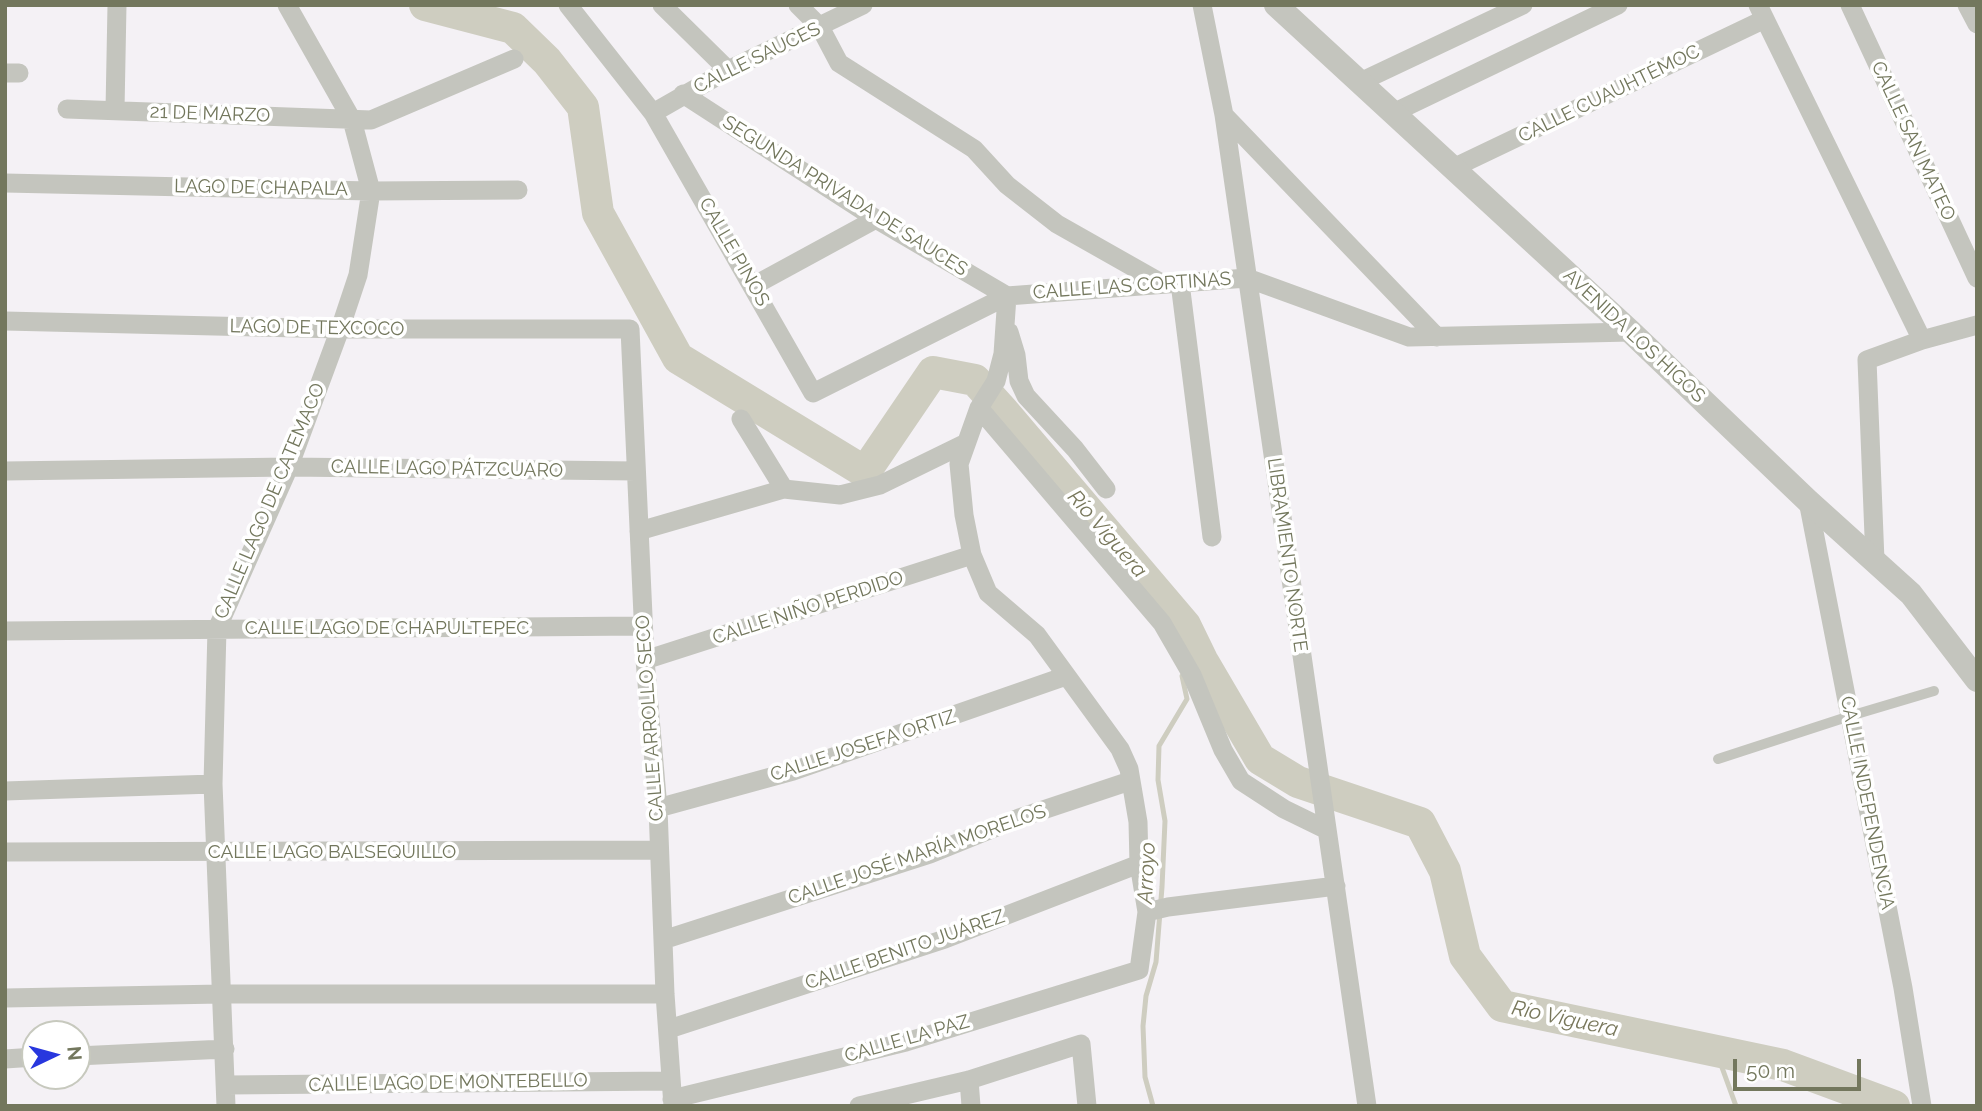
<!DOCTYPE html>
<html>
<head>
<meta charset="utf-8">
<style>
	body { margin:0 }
	#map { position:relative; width:1982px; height:1111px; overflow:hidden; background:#f4f1f5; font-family:Raleway,sans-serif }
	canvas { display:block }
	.frame { position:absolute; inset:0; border:7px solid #73775d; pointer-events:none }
	.north { position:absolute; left:21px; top:1020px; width:70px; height:70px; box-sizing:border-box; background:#fff; border:2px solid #c7c9be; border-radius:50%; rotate:85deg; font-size:19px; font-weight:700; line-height:28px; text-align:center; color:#73775d }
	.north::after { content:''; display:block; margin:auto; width:24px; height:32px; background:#2837de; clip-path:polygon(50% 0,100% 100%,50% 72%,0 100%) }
	.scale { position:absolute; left:1733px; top:1059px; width:128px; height:32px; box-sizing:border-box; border:4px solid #73775d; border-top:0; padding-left:9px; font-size:21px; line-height:24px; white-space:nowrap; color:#73775d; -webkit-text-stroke:5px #fff; paint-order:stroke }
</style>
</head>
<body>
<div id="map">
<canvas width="1982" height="1111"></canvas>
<div class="frame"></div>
<div class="north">N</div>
<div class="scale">50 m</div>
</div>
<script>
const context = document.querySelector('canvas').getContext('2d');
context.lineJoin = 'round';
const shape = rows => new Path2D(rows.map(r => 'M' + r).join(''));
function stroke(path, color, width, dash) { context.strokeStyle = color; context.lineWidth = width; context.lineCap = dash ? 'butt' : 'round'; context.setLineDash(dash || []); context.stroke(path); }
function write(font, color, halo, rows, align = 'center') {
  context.font = font + ' Raleway,sans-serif'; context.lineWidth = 7; context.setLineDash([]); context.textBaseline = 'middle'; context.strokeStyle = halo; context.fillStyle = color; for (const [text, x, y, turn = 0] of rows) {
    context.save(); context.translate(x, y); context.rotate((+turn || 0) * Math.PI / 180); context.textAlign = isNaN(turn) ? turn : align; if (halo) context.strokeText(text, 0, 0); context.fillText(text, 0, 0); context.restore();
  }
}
const stream = shape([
	[1716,1051,1736,1106],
	[1153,1106,1145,1077,1143,1026,1146,996,1156,962,1162,887,1165,821,1158,780,1159,746,1187,699,1182,676,1202,660]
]);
const river = shape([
	[425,5,513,28,547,61,583,107,598,213,678,358,865,472,933,372,975,380,1004,412,1185,625,1202,660,1260,759,1298,782,1420,823,1445,871,1465,956,1502,1006,1783,1065,1894,1106]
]);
const service = shape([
	[1718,759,1850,716,1934,691]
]);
const minor = shape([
	[568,5,653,113,813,393,1007,296,1247,278,1409,337,1631,332],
	[662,5,728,70],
	[798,5,820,27,839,63,974,149,1007,185,1057,224,1163,284],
	[1202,5,1224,115,1367,1106],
	[1758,5,1922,340],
	[1850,5,1977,278],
	[1967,5,1977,24],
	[5,73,19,73],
	[1360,82,1523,5],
	[67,109,371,120,514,59],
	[115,110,117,5],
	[653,113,728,70,863,5],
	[1393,113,1618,5],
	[1224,115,1437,337],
	[1453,168,1765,19],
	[5,183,371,191,518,190],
	[1180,283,1212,537],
	[753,286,876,219],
	[5,321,340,329,630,329,645,660,658,808,665,994,673,1106],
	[1009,332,1016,355,1019,381,1026,396,1075,449,1106,489],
	[979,408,1162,623,1192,675,1223,750,1241,781,1284,809,1327,830],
	[741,419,784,489],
	[5,471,289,467,636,471],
	[1808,501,1903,988,1922,1106],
	[639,531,784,489,840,495,880,485,966,443],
	[1875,561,1867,360,1922,340,1977,325],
	[5,631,643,626],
	[645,660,972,555],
	[5,791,213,784],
	[658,808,793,771,1066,676],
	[5,852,659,850],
	[1147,912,1168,907,1336,886],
	[663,940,930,854,1019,818,1130,781],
	[5,998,221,994,665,994],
	[669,1029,945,939,1139,864],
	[77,1056,225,1049],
	[5,1059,35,1057],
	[969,1080,971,1106],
	[227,1085,670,1081],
	[672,1099,906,1042,1139,970,1147,912,1139,864,1138,822,1129,769,1120,749,1037,635,988,593,972,555,964,515,959,464,979,408,996,381,1003,354,1007,296,876,219,683,94],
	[226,1106,213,784,217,629,289,467,340,329,358,275,371,191,352,120,287,5],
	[859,1106,969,1080,1081,1044,1087,1106]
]);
const tertiary = shape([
	[1276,5,1631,332,1808,501,1911,594,1977,680]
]);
const streetNames = [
	["CALLE SAUCES",757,58,-26],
	["CALLE CUAUHTÉMOC",1609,94,-26],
	["21 DE MARZO",210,114,2],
	["CALLE SAN MATEO",1913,141,65],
	["LAGO DE CHAPALA",261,188,1],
	["SEGUNDA PRIVADA DE SAUCES",845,196,32],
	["CALLE PINOS",734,252,60],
	["CALLE LAS CORTINAS",1132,286,-4],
	["LAGO DE TEXCOCO",317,328,1],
	["AVENIDA LOS HIGOS",1634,336,43],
	["CALLE LAGO PÁTZCUARO",447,469,1],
	["CALLE LAGO DE CATEMACO",270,501,-67],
	["LIBRAMIENTO NORTE",1287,555,82],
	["CALLE NIÑO PERDIDO",808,608,-18],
	["CALLE LAGO DE CHAPULTEPEC",387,628],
	["CALLE ARROLLO SECO",650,718,-94],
	["CALLE JOSEFA ORTIZ",863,746,-18],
	["CALLE INDEPENDENCIA",1867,803,79],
	["CALLE LAGO BALSEQUILLO",332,852],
	["CALLE JOSÉ MARÍA MORELOS",917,855,-19],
	["CALLE BENITO JUÁREZ",905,950,-19],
	["CALLE LA PAZ",907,1039,-16],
	["CALLE LAGO DE MONTEBELLO",448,1083,-1]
];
const waterNames = [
	["Río Viguera",1107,534,49],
	["Arroyo",1147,873,-87],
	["Río Viguera",1565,1019,12]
];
stroke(stream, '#cecdc0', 5);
stroke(river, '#cecdc0', 32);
stroke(service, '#c4c5be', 10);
stroke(minor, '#c4c5be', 19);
stroke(tertiary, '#c4c5be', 24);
write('19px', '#73775d', '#fff', streetNames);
write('italic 21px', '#78775b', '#fff', waterNames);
</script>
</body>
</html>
